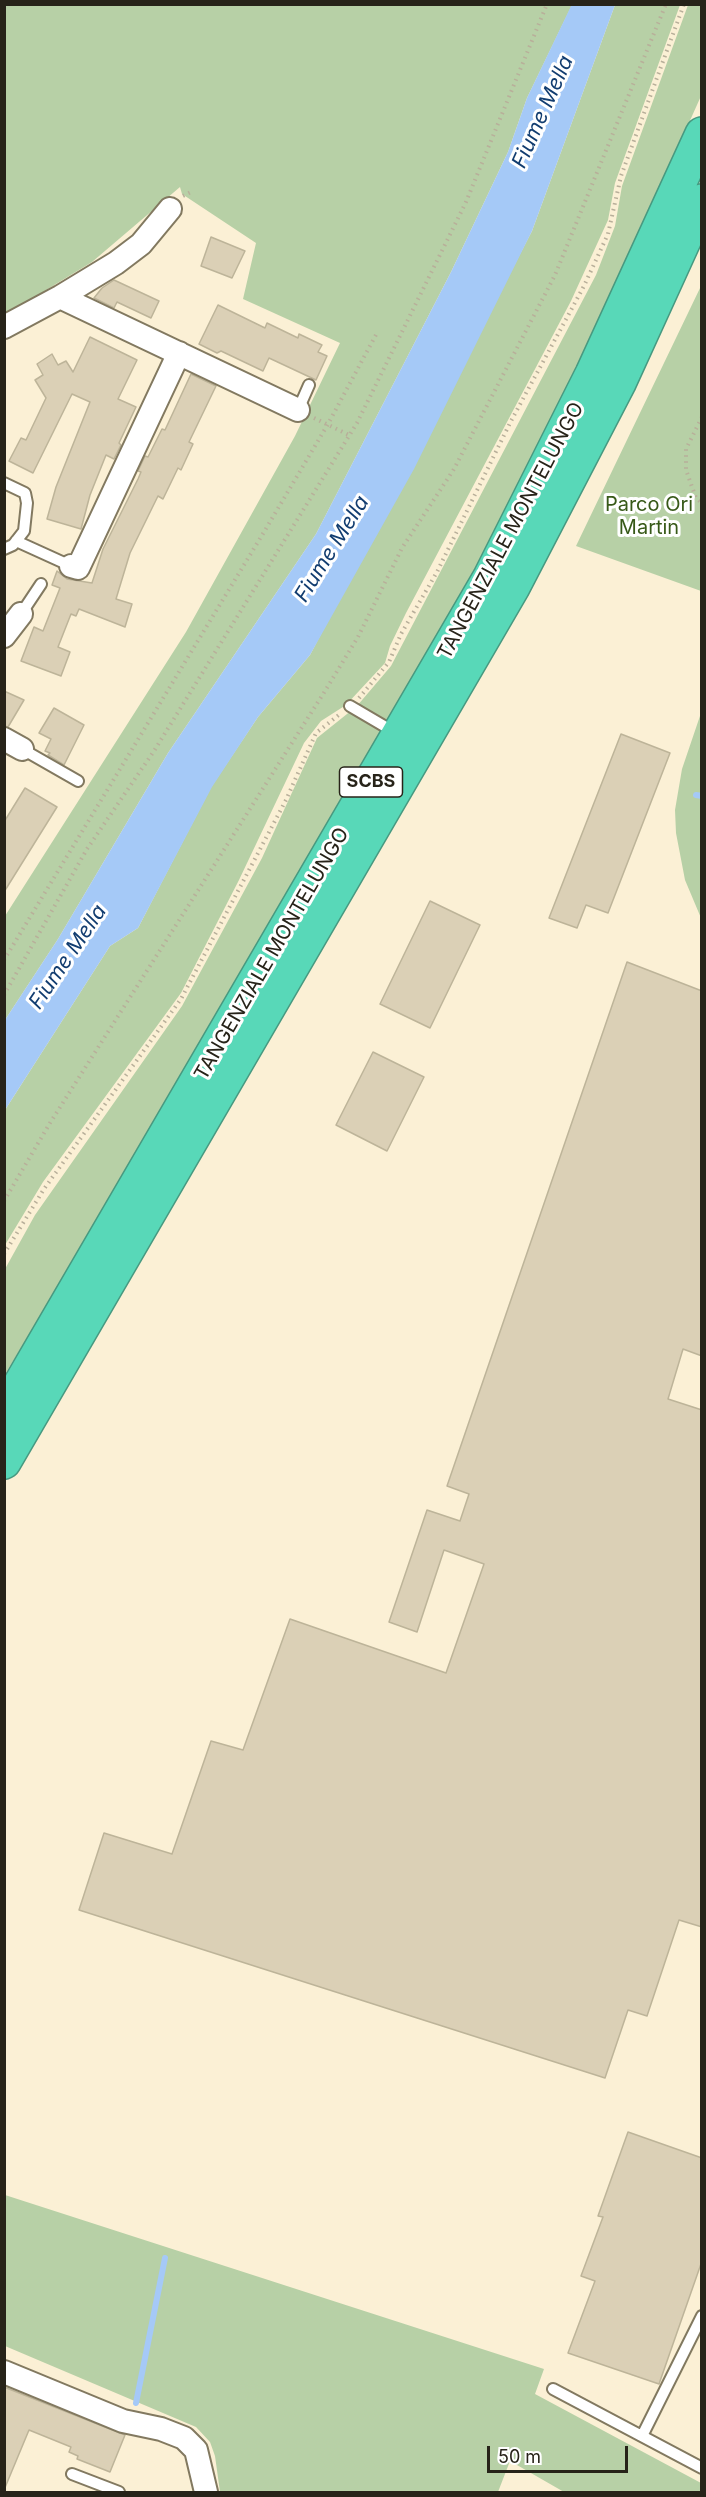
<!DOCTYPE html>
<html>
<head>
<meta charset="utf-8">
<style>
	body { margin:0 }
	#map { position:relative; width:706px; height:2497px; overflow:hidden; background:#fbf0d5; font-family:Inter,sans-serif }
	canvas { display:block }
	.frame { position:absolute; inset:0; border:6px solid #272319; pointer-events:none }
	.scale { position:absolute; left:487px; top:2446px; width:141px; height:27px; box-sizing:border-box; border:3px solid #272319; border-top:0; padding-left:8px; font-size:18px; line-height:21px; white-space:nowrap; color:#272319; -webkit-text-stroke:4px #fff; paint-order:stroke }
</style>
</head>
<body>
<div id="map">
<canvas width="706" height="2497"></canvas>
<div class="frame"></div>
<div class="scale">50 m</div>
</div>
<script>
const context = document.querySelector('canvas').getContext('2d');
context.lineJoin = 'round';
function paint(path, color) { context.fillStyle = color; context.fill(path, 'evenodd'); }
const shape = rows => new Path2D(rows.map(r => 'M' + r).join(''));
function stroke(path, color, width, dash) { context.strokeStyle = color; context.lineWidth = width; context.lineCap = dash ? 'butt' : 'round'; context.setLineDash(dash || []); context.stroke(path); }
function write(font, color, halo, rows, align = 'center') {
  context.font = font + ' Inter,sans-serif'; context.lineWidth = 6; context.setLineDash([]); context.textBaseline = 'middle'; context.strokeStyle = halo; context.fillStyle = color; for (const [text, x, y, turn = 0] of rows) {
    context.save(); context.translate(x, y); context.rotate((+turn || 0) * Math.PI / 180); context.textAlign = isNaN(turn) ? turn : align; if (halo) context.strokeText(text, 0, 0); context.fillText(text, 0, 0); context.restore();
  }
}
const green = shape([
	[6,5,572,5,527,98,508,152,451,272,316,534,168,753,58,939,5,1020,5,916,186,632,295,436,340,343,243,299,256,243,182,194,180,187,92,262,5,315],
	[615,5,680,5,615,183,608,220,571,301,406,613,390,646,385,663,346,705,321,721,304,743,239,880,181,993,43,1182,5,1245,5,1110,110,946,138,928,211,787,258,717,310,655,532,231],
	[688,5,701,5,701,96,601,319,550,423,468,587,369,762,271,919,56,1291,5,1374,5,1269,35,1215,182,1006,262,858,317,738,357,706,391,666,596,275,615,226,622,186],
	[701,286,701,591,576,546],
	[701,713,701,918,685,880,676,833,675,810,682,769],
	[5,2195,544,2369,535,2394,701,2483,701,2492,564,2492,510,2461,498,2492,220,2492,215,2456,210,2442,196,2427,5,2346]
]);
const water = shape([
	[572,4,615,5,532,231,414,469,310,655,258,717,212,787,138,928,110,946,5,1110,5,1020,58,939,168,753,316,534,451,272,508,152,527,98]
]);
const stream = shape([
	[696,795,702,796],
	[136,2403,165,2258]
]);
const building = shape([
	[211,237,245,251,232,278,201,266,211,237],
	[114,280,159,301,151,318,117,302,114,308,94,298,102,288,114,280],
	[218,305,265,328,267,323,298,338,299,334,322,345,318,352,327,356,316,380,269,358,263,371,221,351,217,353,199,344,218,305],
	[90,337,137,360,118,399,136,407,119,443,121,445,114,459,106,455,90,495,81,529,47,519,56,487,90,402,72,394,33,473,9,461,21,438,26,440,46,398,35,380,43,375,37,364,52,354,58,365,66,361,73,372,90,337],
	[191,374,216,386,189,442,193,444,181,470,178,468,163,499,158,496,130,553,116,599,132,604,125,627,79,609,76,616,71,614,58,647,70,652,61,676,21,661,34,627,43,631,60,588,52,585,57,571,67,579,92,583,103,549,138,479,141,472,138,471,145,456,148,457,162,429,165,430,191,374],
	[4,691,24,700,8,727,4,726,4,691],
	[54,708,84,725,64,765,48,755,50,753,45,751,51,739,39,733,54,708],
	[621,734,670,753,608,913,586,905,577,928,549,918,621,734],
	[25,788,57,807,4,892,4,822,25,788],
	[430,901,480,925,430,1028,380,1004,430,901],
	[627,962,702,991,702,1356,683,1349,668,1399,702,1410,702,1927,679,1920,647,2016,628,2010,605,2078,79,1910,104,1833,172,1854,211,1741,243,1750,290,1619,446,1673,484,1564,444,1550,417,1632,389,1622,427,1510,460,1521,469,1494,447,1486,627,962],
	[373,1052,424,1077,387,1151,336,1125,373,1052],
	[628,2132,702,2158,702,2261,659,2384,568,2353,595,2281,581,2276,603,2217,598,2216,628,2132],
	[4,2387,125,2435,110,2472,77,2459,78,2456,69,2452,71,2447,29,2430,4,2490,4,2387]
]);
const path = shape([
	[183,196,193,191],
	[702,417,686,449,686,470,696,498,702,503],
	[314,418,349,435],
	[359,698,389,662,401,634,437,572,511,421,584,286,608,234,621,176,684,4],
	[4,960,264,532,328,424,378,331],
	[4,995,87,849,154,751,357,423,466,202,547,4],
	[4,1201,50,1123,325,691,358,637,402,548,454,469,555,275,666,4],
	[4,1254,44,1189,181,999,286,800,316,733,340,714]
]);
const lane = shape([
	[298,410,309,385],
	[4,483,25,493,27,503,24,531,13,545,4,549],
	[16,541,71,566],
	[21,614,41,584],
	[350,706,396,733],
	[22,749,78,781],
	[553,2389,702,2468],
	[642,2436,702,2316],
	[72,2474,119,2492]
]);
const street = shape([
	[60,297,298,410],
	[4,327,60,297,116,263,141,244,170,209],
	[71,566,78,568,179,353],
	[4,636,21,614],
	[4,739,22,749],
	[4,2372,123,2421,161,2429,184,2438,196,2450,206,2492]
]);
const highway = shape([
	[4,1412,490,577,592,374,702,134],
	[4,1462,513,587,619,383,702,201]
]);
const shields = [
	[371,782,63]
];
const shieldNames = [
	["SCBS",371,782]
];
const parkNames = [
	["Parco Ori",649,505],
	["Martin",649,528]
];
const streetNames = [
	["TANGENZIALE MONTELUNGO",511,531,-62],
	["TANGENZIALE MONTELUNGO",272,954,-60]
];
const waterNames = [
	["Fiume Mella",543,112,-66],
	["Fiume Mella",332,549,-58],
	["Fiume Mella",68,957,-56]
];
paint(green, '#b7d0a6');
paint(water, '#a5c9f7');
stroke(stream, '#a5c9f7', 6);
paint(building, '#dbd0b6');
stroke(building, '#bdb499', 1.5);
stroke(lane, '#827960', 14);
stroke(street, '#827960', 26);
stroke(highway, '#479980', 36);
stroke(path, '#b8af9a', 4, [1.5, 4.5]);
stroke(lane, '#fff', 10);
stroke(street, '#fff', 22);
stroke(highway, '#58d8b8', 33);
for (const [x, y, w] of shields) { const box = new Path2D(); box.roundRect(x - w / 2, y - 15, w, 30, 4.5); context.fillStyle = '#fff'; context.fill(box); stroke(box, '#272319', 1.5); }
write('bold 18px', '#272319', null, shieldNames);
write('20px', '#375918', '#fff', parkNames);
write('20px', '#272319', '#fff', streetNames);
write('italic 21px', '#123d70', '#fff', waterNames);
</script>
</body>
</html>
